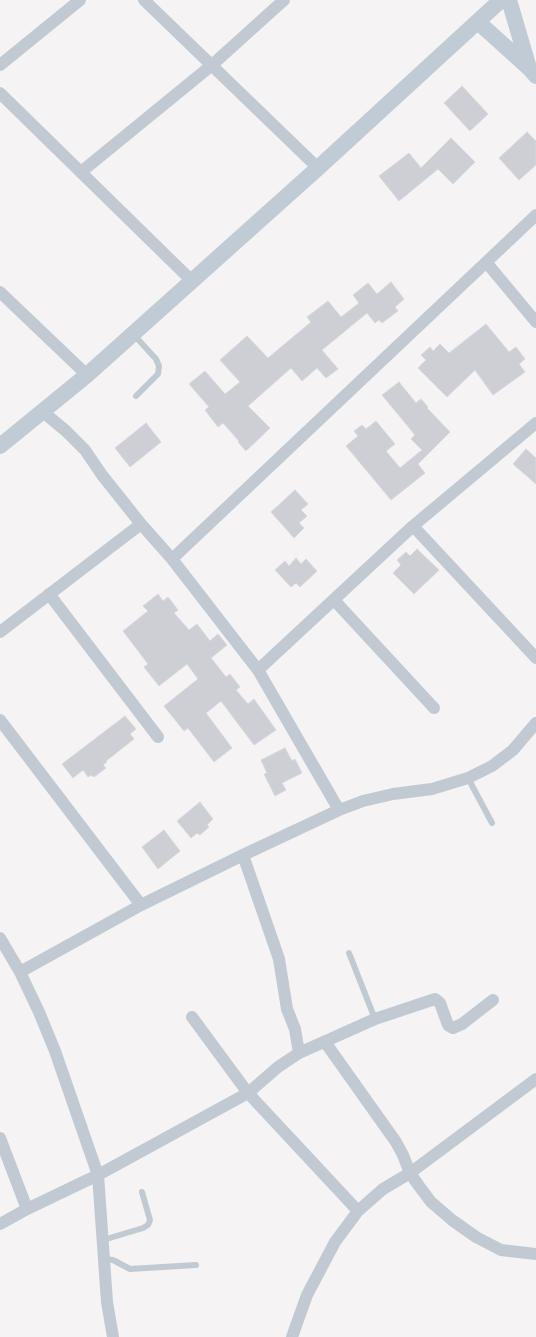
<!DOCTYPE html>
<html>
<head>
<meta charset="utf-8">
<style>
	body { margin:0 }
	canvas { display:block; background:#f5f3f3 }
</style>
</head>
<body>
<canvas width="536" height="1337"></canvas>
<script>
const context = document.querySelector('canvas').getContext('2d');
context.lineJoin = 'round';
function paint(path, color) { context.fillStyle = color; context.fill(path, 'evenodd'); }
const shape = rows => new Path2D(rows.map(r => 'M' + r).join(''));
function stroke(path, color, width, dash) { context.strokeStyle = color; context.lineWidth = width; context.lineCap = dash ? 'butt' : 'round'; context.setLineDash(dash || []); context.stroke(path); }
const building = shape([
	[462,86,488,114,470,131,444,103,462,86],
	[527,132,536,141,536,165,519,180,499,158,527,132],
	[451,138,475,162,453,184,438,169,399,201,379,176,409,153,421,168,451,138],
	[391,282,404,299,395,307,398,311,382,323,379,320,375,323,367,313,322,350,338,369,326,378,317,368,302,381,291,368,248,406,270,428,246,451,238,442,239,441,223,423,218,427,205,410,209,407,189,384,205,371,225,394,240,382,220,360,247,336,268,358,311,322,307,317,328,301,341,317,359,303,353,295,368,283,377,294,391,282],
	[486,324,509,352,516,347,525,359,519,364,525,372,493,395,475,370,447,397,418,368,426,360,421,355,430,347,433,351,440,344,449,353,486,324],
	[399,382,416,403,421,399,428,407,427,408,450,432,418,464,425,473,391,500,346,446,358,436,354,431,362,425,366,429,376,421,395,444,386,451,400,468,422,450,411,439,415,435,382,395,399,382],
	[146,423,161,442,130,467,115,448,146,423],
	[526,449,536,458,536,484,513,464,526,449],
	[295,490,308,504,301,510,307,516,299,523,304,528,294,538,271,512,295,490],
	[417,549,439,570,414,594,393,573,401,565,397,560,406,552,410,556,417,549],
	[296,558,301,564,306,559,317,571,300,587,296,583,291,587,275,570,285,561,289,566,296,558],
	[158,594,163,601,168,597,178,610,174,613,189,630,197,624,210,641,218,634,227,645,211,658,226,677,230,674,240,687,236,690,248,704,254,699,276,730,254,745,221,701,206,713,232,748,214,762,188,728,184,731,164,706,198,679,187,664,159,686,144,667,148,664,123,631,148,611,143,606,158,594],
	[125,716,136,729,130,734,134,739,106,761,107,762,103,765,106,768,94,777,91,775,88,777,83,770,73,778,62,764,125,716],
	[285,748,292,761,295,759,302,773,282,783,286,790,275,796,264,774,267,773,261,760,285,748],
	[200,802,213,819,207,825,209,827,200,835,197,833,191,838,177,821,200,802],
	[164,830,180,851,158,869,142,847,164,830]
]);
const lane = shape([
	[134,335,156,359,159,366,158,374,136,396],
	[468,778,492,823],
	[349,953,375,1019],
	[103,1240,143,1228,148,1225,150,1220,142,1192],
	[104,1259,113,1260,130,1269,196,1265]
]);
const street = shape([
	[144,0,318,168],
	[0,65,80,0],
	[0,93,192,281],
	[81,172,212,65,284,0],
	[486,262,536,322],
	[0,292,87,375],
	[43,412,66,431,85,450,102,475,141,524,172,559,258,670,339,810],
	[413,526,536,658],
	[172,559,536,215],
	[49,594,158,737],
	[334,600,434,708],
	[0,632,141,524],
	[258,670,413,526,536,423],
	[0,720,141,905],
	[243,855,279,959,287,1009,295,1029,299,1053],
	[0,938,20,972,39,1012,55,1051,98,1175,107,1302,113,1337],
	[20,972,141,905,243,855,339,810,363,801,393,794,432,789,468,778,492,766,513,750,536,723],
	[192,1017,248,1093,358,1211],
	[325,1042,396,1142,403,1155,410,1173,419,1186,431,1202,452,1220,476,1237,501,1250,536,1254],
	[0,1138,27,1209],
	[0,1224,27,1209,98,1175,248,1093,278,1067,299,1053,375,1019,435,999,440,1003,448,1025,453,1028,462,1024,493,1000],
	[292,1337,307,1295,335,1242,358,1211,383,1189,410,1173,536,1079]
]);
const secondary = shape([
	[509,0,529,68],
	[478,22,529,68,536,76],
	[0,446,87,375,318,168,501,0]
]);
paint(building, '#cdcfd5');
stroke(building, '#d7d9de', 1);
stroke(lane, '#c1cad2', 6);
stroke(street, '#c1cad2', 12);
stroke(secondary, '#c1cbd6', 16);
</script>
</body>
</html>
